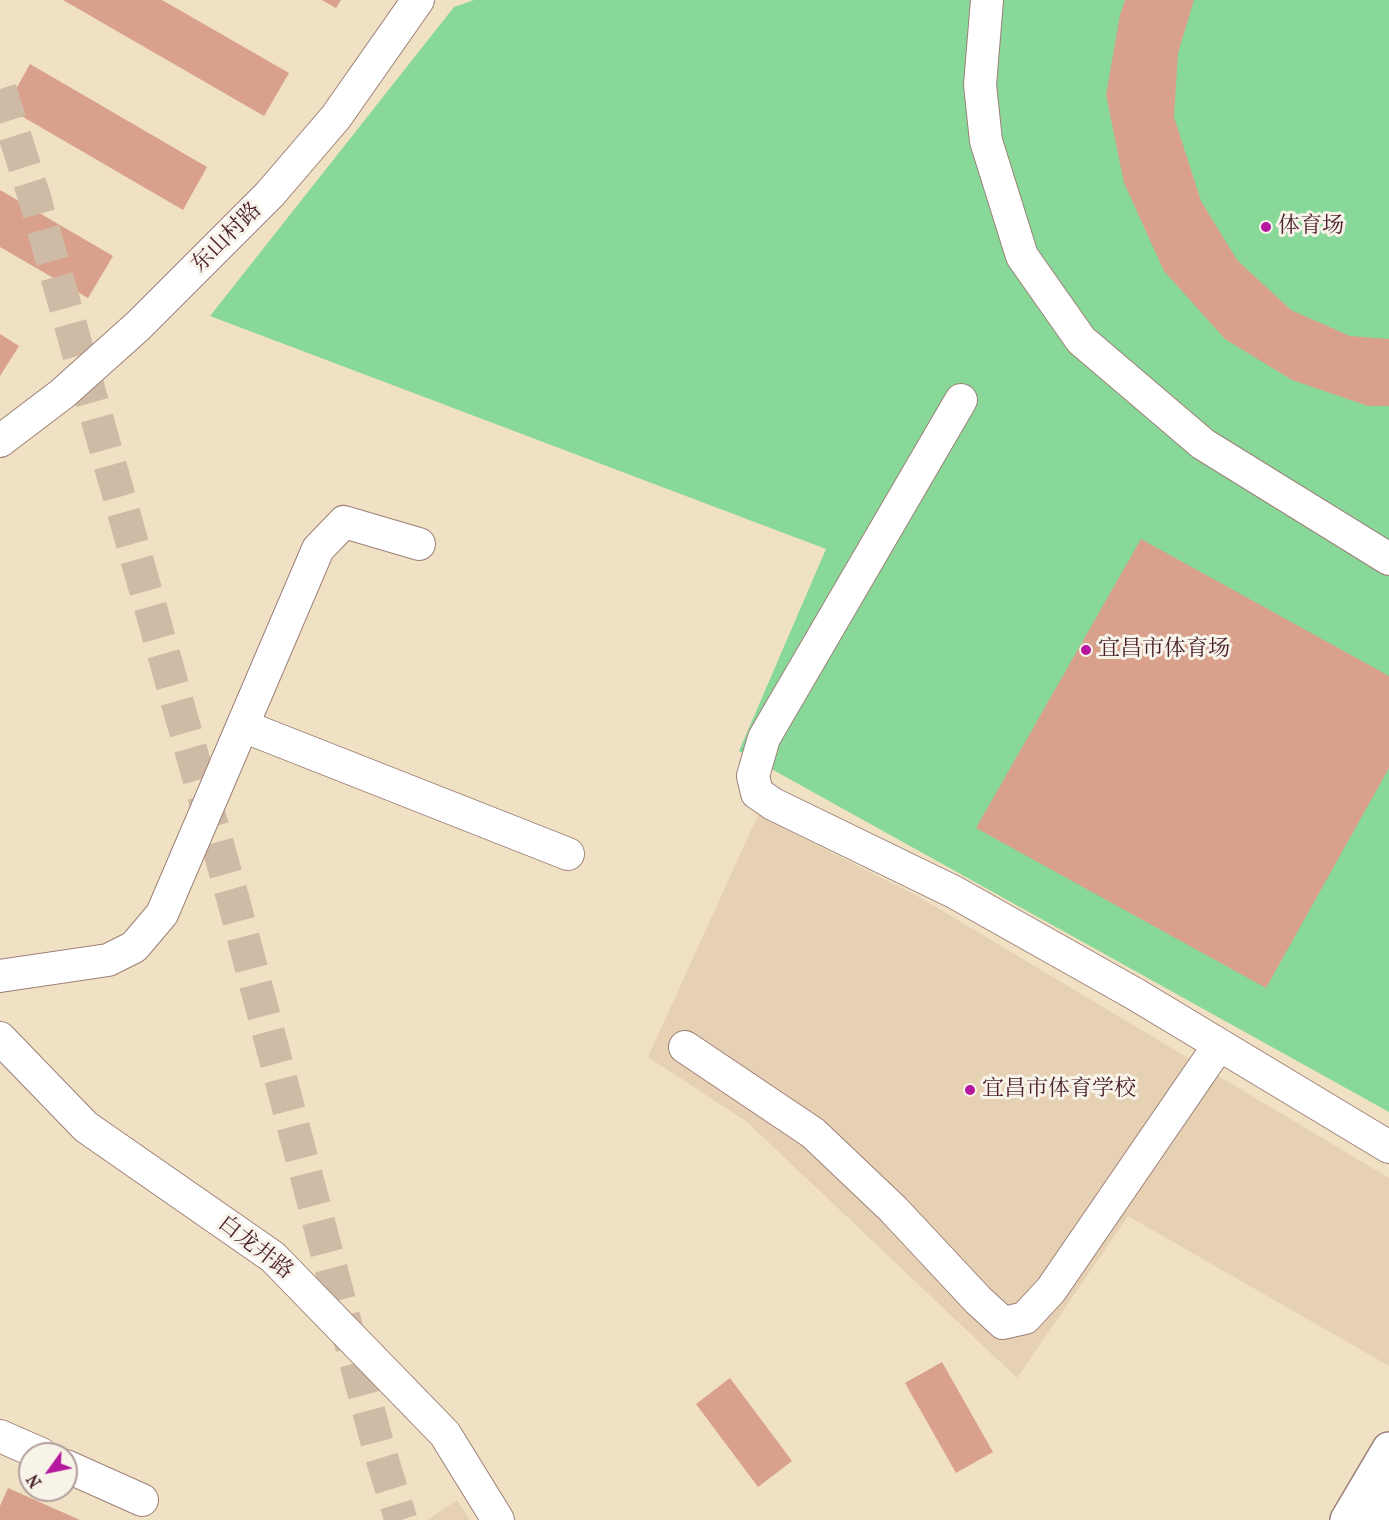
<!DOCTYPE html>
<html>
<head>
<meta charset="utf-8">
<style>
	body { margin:0 }
	#map { position:relative; width:1389px; height:1520px; overflow:hidden; background:#f0e1c4; font-family:"IM FELL French Canon",serif }
	canvas { display:block }
	.north { position:absolute; left:18px; top:1442px; width:60px; height:60px; box-sizing:border-box; background:#f7f3e8; border:2px solid #b29e9c; border-radius:50%; rotate:237deg; font-size:16px; font-weight:700; line-height:24px; text-align:center; color:#4a1f2b }
	.north::after { content:''; display:block; margin:auto; width:21px; height:27px; background:#b5179e; clip-path:polygon(50% 0,100% 100%,50% 72%,0 100%) }
</style>
</head>
<body>
<div id="map">
<canvas width="1389" height="1520"></canvas>
<div class="north">N</div>
</div>
<script>
const context = document.querySelector('canvas').getContext('2d');
context.lineJoin = 'round';
function paint(path, color) { context.fillStyle = color; context.fill(path, 'evenodd'); }
const shape = rows => new Path2D(rows.map(r => 'M' + r).join(''));
function stroke(path, color, width, dash) { context.strokeStyle = color; context.lineWidth = width; context.lineCap = dash ? 'butt' : 'round'; context.setLineDash(dash || []); context.stroke(path); }
function write(font, color, halo, rows, align = 'center') {
  context.font = font + ' "IM FELL French Canon","Noto Serif SC",serif'; context.lineWidth = 6; context.setLineDash([]); context.textBaseline = 'middle'; context.strokeStyle = halo; context.fillStyle = color; for (const [text, x, y, turn = 0] of rows) {
    context.save(); context.translate(x, y); context.rotate((+turn || 0) * Math.PI / 180); context.textAlign = isNaN(turn) ? turn : align; if (halo) context.strokeText(text, 0, 0); context.fillText(text, 0, 0); context.restore();
  }
}
const built = shape([
	[758,815,919,897,1389,1178,1389,1366,1128,1216,1017,1378,747,1122,648,1057],
	[457,1500,470,1520,427,1520]
]);
const green = shape([
	[474,0,1389,0,1389,1112,739,751,826,549,210,316,454,7]
]);
const building = shape([
	[63,0,162,0,289,73,264,116],
	[322,0,341,0,336,8],
	[1125,0,1194,0,1178,53,1174,117,1201,201,1237,260,1291,310,1350,336,1389,339,1389,406,1368,406,1292,380,1225,339,1164,271,1124,183,1106,95,1120,15],
	[30,64,207,167,183,210,6,107],
	[0,190,113,256,88,298,0,247],
	[0,334,19,346,0,376],
	[1141,539,1389,676,1389,768,1266,988,976,828],
	[942,1362,993,1452,956,1473,905,1383],
	[730,1378,792,1461,758,1487,696,1404],
	[8,1488,80,1520,0,1520,0,1506]
]);
const majorTunnel = shape([
	[0,89,34,196,233,899,378,1446,401,1520]
]);
const minor = shape([
	[987,0,980,85,986,141,1022,256,1081,340,1203,444,1389,559],
	[961,400,764,738,753,776,757,793,773,804,954,892,1135,994,1389,1147],
	[0,441,62,394,138,326,270,194,336,117,418,0],
	[243,726,568,854],
	[0,976,108,960,134,947,162,914,318,549,344,522,419,544],
	[0,1038,86,1127,273,1257,445,1434,498,1520],
	[685,1047,813,1133,893,1209,978,1300,1003,1323,1025,1318,1051,1290,1219,1045],
	[0,1436,41,1454],
	[66,1466,142,1500]
]);
const major = shape([
	[1347,1520,1389,1449],
	[1375,1520,1389,1495]
]);
const markers = [
	[1266,227,6,"#b5179e"],
	[1086,650,6,"#b5179e"],
	[970,1090,6,"#b5179e"]
];
const poiNames = [
	["体育场",1278,227],
	["宜昌市体育场",1098,650],
	["宜昌市体育学校",982,1090]
];
const streetNames = [
	["东山村路",227,238,-45],
	["白龙井路",255,1248,38]
];
paint(built, '#e6d1b4');
paint(green, '#88d999');
paint(building, '#d9a08c');
stroke(majorTunnel, '#cfbaa5', 33, [33, 16]);
stroke(minor, '#9d8078', 34);
stroke(major, '#9d8078', 36);
stroke(minor, '#fff', 32);
stroke(major, '#fff', 33);
for (const [x, y, r, color] of markers) { const dot = new Path2D(); dot.arc(x, y, r, 0, 2 * Math.PI); context.fillStyle = color; context.fill(dot); stroke(dot, '#f7f3e8', 2); }
write('22px', '#4a1f2b', '#f7f3e8', poiNames, 'left');
write('22px', '#4a1f2b', '#f7f3e8', streetNames);
</script>
</body>
</html>
